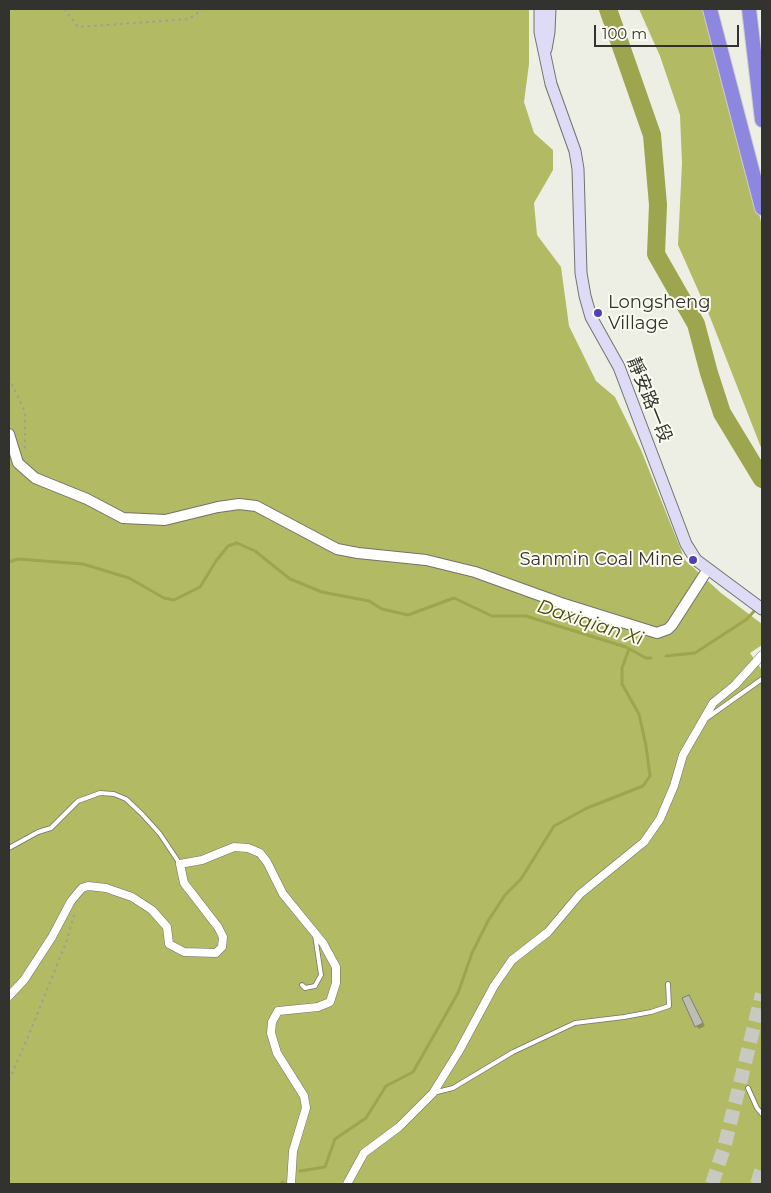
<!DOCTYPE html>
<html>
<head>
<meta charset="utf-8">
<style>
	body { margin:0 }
	#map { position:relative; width:771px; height:1193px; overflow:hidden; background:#edefe4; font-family:Montserrat,sans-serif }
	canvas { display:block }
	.frame { position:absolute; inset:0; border:10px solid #32332e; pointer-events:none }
	.scale { position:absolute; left:594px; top:25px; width:145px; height:22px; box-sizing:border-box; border:2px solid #32332e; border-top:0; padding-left:6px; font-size:15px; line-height:18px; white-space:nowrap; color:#32332e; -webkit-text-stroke:4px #fafcf1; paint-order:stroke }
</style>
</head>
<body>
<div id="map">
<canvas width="771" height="1193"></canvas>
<div class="frame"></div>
<div class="scale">100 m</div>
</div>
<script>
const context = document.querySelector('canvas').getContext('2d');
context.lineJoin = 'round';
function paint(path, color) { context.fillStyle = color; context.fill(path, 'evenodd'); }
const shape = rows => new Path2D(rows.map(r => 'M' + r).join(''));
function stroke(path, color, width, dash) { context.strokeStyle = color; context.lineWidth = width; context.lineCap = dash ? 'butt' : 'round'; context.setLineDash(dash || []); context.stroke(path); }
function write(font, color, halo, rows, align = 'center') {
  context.font = font + ' Montserrat,"Noto Sans TC",sans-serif'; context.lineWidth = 4; context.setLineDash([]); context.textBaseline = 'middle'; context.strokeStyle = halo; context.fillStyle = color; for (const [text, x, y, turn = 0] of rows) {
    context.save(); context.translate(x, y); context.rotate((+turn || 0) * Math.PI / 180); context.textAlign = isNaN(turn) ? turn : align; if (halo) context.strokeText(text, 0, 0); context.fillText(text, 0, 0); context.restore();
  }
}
const forest = shape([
	[9,9,529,9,529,64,524,102,534,133,553,150,553,170,534,203,537,235,561,267,569,326,596,381,615,397,641,450,685,560,721,593,762,624,762,645,750,653,762,670,762,1184,9,1184],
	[639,9,704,9,743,146,762,226,762,450,710,317,678,245,682,163,680,115,660,56]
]);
const shadow = shape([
	[689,996,705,1026,699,1029,696,1026]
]);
const stream = shape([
	[9,562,18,559,83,564,129,578,164,598,174,600,200,587,216,561,228,546,237,543,255,551,290,579,322,592,369,601,382,609,408,615,454,598,492,616,526,616,626,647,646,658,651,658],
	[666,656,695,653,747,619,756,609],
	[300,1171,325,1167,335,1139,366,1118,386,1086,413,1072,458,993,472,953,488,921,505,895,521,879,554,826,587,808,643,786,650,776,646,746,639,714,622,684,622,668,629,649],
	[280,1184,283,1182]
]);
const river = shape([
	[608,9,652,135,658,205,656,254,696,324,709,373,722,413,762,479]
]);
const building = shape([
	[689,995,703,1023,695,1027,682,998,689,995]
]);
const motorwayTunnel = shape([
	[712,1184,724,1148,762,994],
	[757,1184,762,1168]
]);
const path = shape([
	[64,9,78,27,189,19,203,9],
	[9,378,25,412,25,450],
	[9,1080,30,1032,67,940,74,915]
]);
const service = shape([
	[707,718,762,679],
	[9,848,38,832,51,828,78,801,100,793,114,794,126,799,142,814,160,834,180,864],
	[302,985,305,988,315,986,321,975,315,935],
	[748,1088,757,1108,762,1114],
	[433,1093,453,1088,513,1052,575,1023,624,1017,651,1012,669,1006,668,984]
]);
const minor = shape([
	[9,996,24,980,52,937,71,901,82,888,88,886,106,888,132,897,152,910,167,927,169,944,184,952,216,953,222,947,223,937,218,927,184,883,180,864,202,860,234,847,248,848,260,853,267,862,283,894,323,943,336,967,336,983,330,1002,318,1007,278,1011,272,1022,271,1033,277,1053,304,1096,306,1108,293,1151,291,1184],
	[347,1184,364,1153,399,1127,433,1093,459,1051,494,986,512,960,548,932,580,894,644,842,660,819,674,786,683,755,713,703,735,685,762,655]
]);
const tertiary = shape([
	[9,434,18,463,35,478,87,499,123,518,165,520,218,507,239,504,256,506,337,549,358,553,426,560,475,572,561,603,657,633,668,629,672,625,708,569]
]);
const secondary = shape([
	[540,9,540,32,551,84,575,151,578,169,581,273,585,296,591,317,619,367,686,544,696,560,762,609],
	[546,49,549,32,550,9]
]);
const motorway = shape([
	[710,9,762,208],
	[749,9,762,120]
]);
const markers = [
	[598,313,5,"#553eb5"],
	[693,560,5,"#553eb5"]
];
const poiNames = [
	["Longsheng",608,303],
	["Village",608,324],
	["Sanmin Coal Mine",683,560,"right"]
];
const streetNames = [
	["靜安路一段",649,400,68]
];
const waterNames = [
	["Daxiqian Xi",590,623,18]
];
paint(forest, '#b2ba63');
paint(shadow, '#0003');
stroke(stream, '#9da54e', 3);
stroke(river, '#9da54e', 18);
paint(building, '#bcbeb3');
stroke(building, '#7d7f75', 1);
stroke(motorwayTunnel, '#c8c9c0', 14, [14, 7]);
stroke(service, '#72736a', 5.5);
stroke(minor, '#72736a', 9);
stroke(tertiary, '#72736a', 12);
stroke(secondary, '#72736a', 13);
stroke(motorway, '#cececd', 16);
stroke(path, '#9e9f97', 2, [2.5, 4]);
stroke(service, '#fff', 4);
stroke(minor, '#fff', 8);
stroke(tertiary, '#fff', 10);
stroke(secondary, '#dddbf5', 11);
stroke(motorway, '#8e87df', 14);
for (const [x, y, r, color] of markers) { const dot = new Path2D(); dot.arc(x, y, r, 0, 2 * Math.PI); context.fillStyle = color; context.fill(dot); stroke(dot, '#fafcf1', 2); }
write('18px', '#32332e', '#fafcf1', poiNames, 'left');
write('18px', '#32332e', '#fafcf1', streetNames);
write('italic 19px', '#484d09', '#fafcf1', waterNames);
</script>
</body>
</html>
